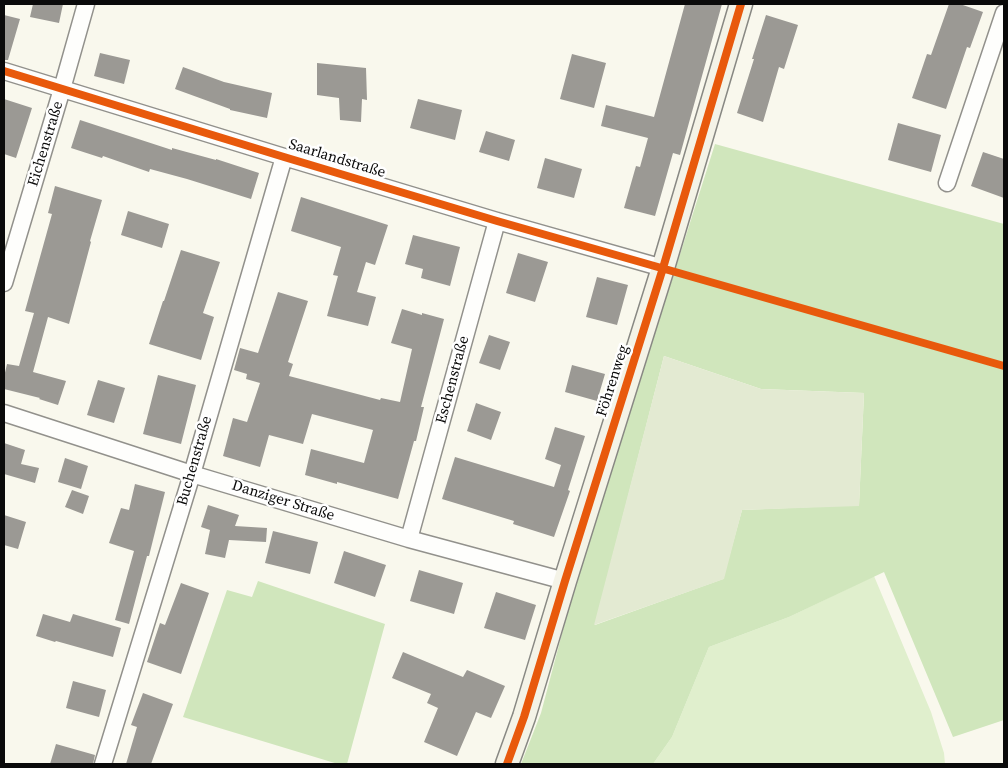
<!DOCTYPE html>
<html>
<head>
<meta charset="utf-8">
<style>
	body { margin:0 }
	#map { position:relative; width:1008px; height:768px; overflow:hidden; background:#f9f8ed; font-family:"Source Serif 4",serif }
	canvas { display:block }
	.frame { position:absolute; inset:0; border:5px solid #0a0a0a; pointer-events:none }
</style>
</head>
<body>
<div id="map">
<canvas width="1008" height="768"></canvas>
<div class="frame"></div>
</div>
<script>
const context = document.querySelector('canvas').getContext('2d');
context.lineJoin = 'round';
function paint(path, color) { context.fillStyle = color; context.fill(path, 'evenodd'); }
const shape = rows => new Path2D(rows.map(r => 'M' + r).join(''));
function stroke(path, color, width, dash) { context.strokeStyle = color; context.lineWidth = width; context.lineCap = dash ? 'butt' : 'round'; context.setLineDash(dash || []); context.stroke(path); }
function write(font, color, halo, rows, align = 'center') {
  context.font = font + ' "Source Serif 4",serif'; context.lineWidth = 5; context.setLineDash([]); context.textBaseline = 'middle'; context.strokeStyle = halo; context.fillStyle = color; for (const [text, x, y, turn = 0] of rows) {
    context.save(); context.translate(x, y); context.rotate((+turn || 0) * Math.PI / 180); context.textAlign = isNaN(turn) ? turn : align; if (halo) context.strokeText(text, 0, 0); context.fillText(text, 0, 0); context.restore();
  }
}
const green = shape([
	[874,576,931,712,944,753,945,764,653,764,672,737,709,647,789,617]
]);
const forest = shape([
	[715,144,1004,224,1004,720,953,737,884,572,789,617,709,647,672,737,653,764,521,764,541,713,573,592],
	[664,356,761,389,864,393,859,505,742,510,723,579,595,625],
	[258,581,385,624,347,764,338,764,183,717,227,590,252,597]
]);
const cemetery = shape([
	[664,356,761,389,864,393,859,506,742,510,724,579,594,625]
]);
const building = shape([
	[33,4,63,4,59,23,30,17],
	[685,4,722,4,680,155,673,153,655,216,624,208,636,166,640,167,648,138,601,126,606,105,654,117],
	[949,4,960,4,983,12,970,48,967,47,946,109,912,98,927,54,931,55],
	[4,15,20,19,8,60,4,60],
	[766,15,798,25,784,69,779,67,763,122,737,113,754,59,752,59],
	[100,53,130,60,124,84,94,76],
	[572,54,606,63,594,108,560,99],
	[317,63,366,68,367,100,362,99,361,122,340,120,339,98,317,95],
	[183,67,224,82,272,93,267,118,230,110,230,109,175,89],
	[4,99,32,108,16,158,4,154],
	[418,99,462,110,455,140,410,128],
	[80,120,172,150,172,148,216,160,216,159,259,173,251,199,187,179,150,169,149,172,103,156,102,158,71,148],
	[898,123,941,135,931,172,888,160],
	[486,131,515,140,509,161,479,152],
	[983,152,1004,159,1004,198,971,186],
	[545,158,582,169,574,198,537,188],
	[55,186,102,200,90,241,91,242,69,324,48,317,33,372,66,381,58,405,39,399,40,398,4,389,4,377,7,364,19,366,34,313,25,311,52,214,48,213],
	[301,197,388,225,375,265,366,262,357,292,376,297,368,326,327,316,338,276,333,275,341,247,291,231],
	[128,211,169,224,162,248,121,235],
	[413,235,460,247,450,286,421,278,423,269,405,264],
	[181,250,220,262,203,313,214,317,201,360,149,344,163,301,164,301],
	[518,253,548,262,535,302,506,293],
	[597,277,628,285,617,325,586,317],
	[278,292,308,301,288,362,293,364,289,376,380,400,381,398,400,402,412,349,391,343,402,309,422,315,422,313,444,319,421,407,424,407,416,441,414,441,398,499,337,482,337,484,305,475,311,449,364,463,373,430,312,414,303,444,269,435,260,467,223,456,233,418,247,422,260,383,246,379,247,374,234,370,240,348,258,353],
	[489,335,510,342,500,370,479,363],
	[572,365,605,374,597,401,565,392],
	[158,375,196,385,181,444,143,434],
	[98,380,125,388,114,423,87,415],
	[476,403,501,412,491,440,467,431],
	[555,427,585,436,568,490,570,491,554,537,513,524,514,521,442,499,455,457,554,487,561,465,545,459],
	[4,443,25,450,21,464,39,468,35,483,4,474],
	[65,458,88,466,81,489,58,482],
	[135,484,165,492,149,556,147,556,129,624,115,620,134,551,109,543,121,508,129,510],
	[72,490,89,496,83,514,65,507],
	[208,505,239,515,235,526,267,528,266,542,229,540,225,558,205,554,210,530,201,527],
	[4,515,26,522,18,549,4,545],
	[273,531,318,542,310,574,265,563],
	[344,551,386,565,375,597,334,583],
	[419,570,463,583,454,614,410,601],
	[181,583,209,593,181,674,147,662,160,623,165,625],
	[496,592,536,605,525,640,484,628],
	[43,614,70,622,73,614,121,628,113,657,56,641,55,642,36,636],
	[403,652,463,677,467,670,505,686,491,718,476,712,457,756,424,742,438,708,427,703,431,694,392,678],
	[73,681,106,690,99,717,66,708],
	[143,693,173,704,151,764,126,764,137,727,131,725],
	[56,744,95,755,93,764,50,764]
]);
const street = shape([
	[4,71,284,157,497,221,663,268],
	[947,183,1004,13],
	[4,283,62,89,86,4],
	[4,413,192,474,409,539,565,581],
	[409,539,497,221],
	[103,764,192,474,284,157]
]);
const secondary = shape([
	[507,764,524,717,565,581,663,268,741,4]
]);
const cycleway = shape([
	[4,71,284,157,497,221,1004,366],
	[507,764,524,717,565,581,663,268,741,4]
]);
const streetNames = [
	["Eichenstraße",46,144,-73],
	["Saarlandstraße",337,159,17],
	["Eschenstraße",453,380,-75],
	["Föhrenweg",613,381,-72],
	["Buchenstraße",195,461,-74],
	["Danziger Straße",283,501,17]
];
paint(green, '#e0efcd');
paint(forest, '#d0e6bc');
paint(cemetery, '#e3ead2');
paint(building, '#9b9994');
stroke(street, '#92918c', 19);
stroke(secondary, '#888883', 25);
stroke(street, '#fefefc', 16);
stroke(secondary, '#f4f3e7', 22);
stroke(cycleway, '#e8590c', 8);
write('15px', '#0a0a0a', '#fff', streetNames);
</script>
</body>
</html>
